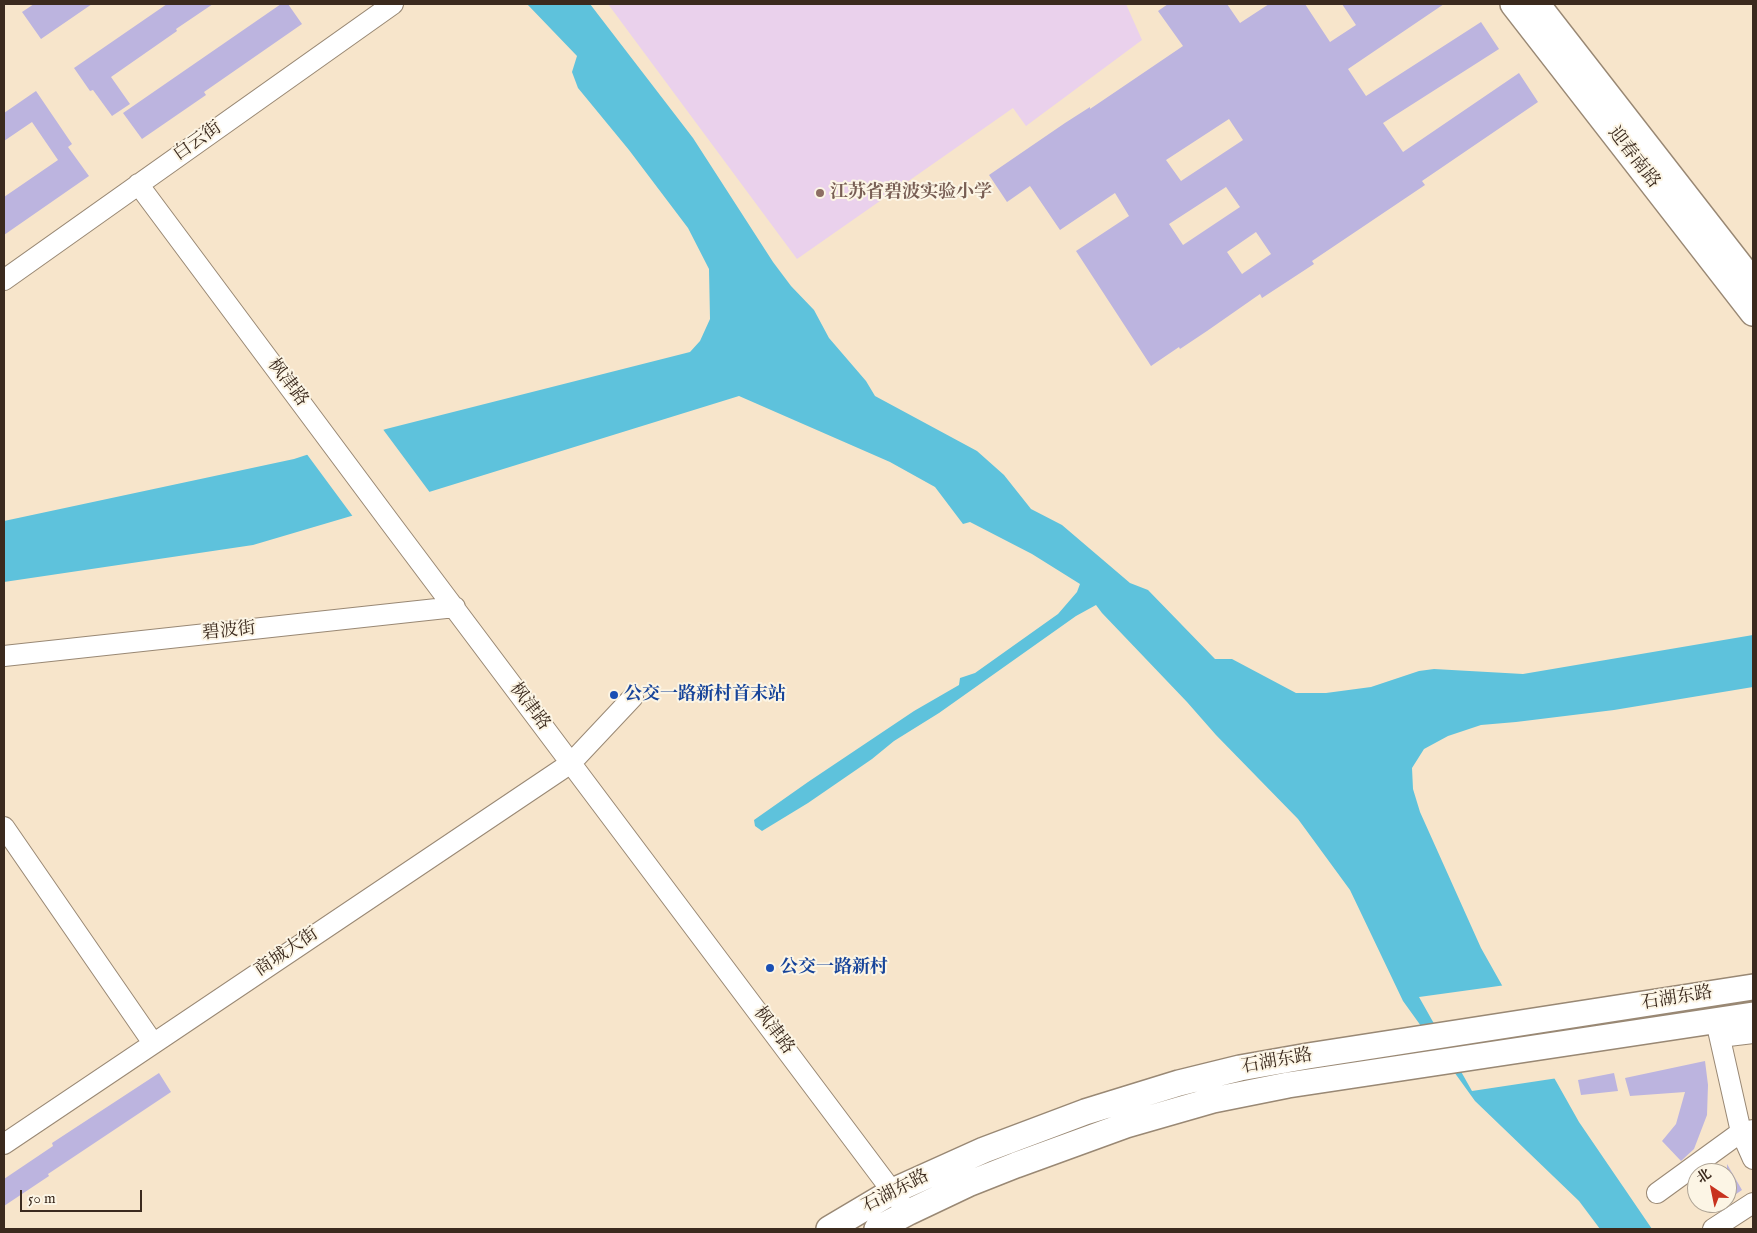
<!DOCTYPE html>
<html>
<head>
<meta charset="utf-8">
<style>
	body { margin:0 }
	#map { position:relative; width:1757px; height:1233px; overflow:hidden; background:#f7e5cb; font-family:"IM FELL English","Noto Serif SC",serif }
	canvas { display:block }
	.frame { position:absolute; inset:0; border:5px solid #3b2a1e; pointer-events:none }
	.north { position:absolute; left:1687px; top:1163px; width:50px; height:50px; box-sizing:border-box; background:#fcf5e5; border:1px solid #afa495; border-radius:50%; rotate:326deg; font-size:14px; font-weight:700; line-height:20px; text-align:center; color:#3b2a1e }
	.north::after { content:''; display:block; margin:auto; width:18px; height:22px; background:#c8321e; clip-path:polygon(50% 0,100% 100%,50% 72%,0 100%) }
	.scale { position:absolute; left:20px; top:1190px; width:122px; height:22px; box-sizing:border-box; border:2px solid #3b2a1e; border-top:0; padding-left:6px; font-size:15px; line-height:18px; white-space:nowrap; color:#3b2a1e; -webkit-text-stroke:4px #fcf5e5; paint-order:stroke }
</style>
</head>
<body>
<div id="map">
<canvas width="1757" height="1233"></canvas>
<div class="frame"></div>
<div class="north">北</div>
<div class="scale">50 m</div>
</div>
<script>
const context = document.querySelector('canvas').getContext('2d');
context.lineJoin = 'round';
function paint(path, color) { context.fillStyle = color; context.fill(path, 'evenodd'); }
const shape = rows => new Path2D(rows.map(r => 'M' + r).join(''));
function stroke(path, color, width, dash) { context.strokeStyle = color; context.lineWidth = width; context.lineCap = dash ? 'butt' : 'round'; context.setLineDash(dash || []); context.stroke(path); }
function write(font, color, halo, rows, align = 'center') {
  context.font = font + ' "IM FELL English","Noto Serif SC",serif'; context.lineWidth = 4; context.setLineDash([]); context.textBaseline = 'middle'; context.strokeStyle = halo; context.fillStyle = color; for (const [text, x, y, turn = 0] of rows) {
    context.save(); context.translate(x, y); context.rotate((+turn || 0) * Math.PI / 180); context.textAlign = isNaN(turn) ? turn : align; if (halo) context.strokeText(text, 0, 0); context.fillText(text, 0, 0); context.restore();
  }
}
const built = shape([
	[608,4,1126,4,1142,40,1026,126,1013,108,797,259]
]);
const water = shape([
	[527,4,590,4,693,138,773,262,791,286,814,310,829,338,866,381,875,396,977,451,1004,475,1031,509,1062,525,1130,583,1148,590,1215,659,1232,659,1296,693,1326,693,1371,687,1419,671,1434,669,1523,674,1753,635,1753,687,1614,710,1516,722,1481,725,1448,736,1424,749,1412,768,1413,789,1420,812,1481,948,1579,1122,1652,1229,1600,1229,1579,1201,1475,1101,1403,1001,1350,890,1298,819,1216,735,1187,702,1102,613,1096,605,1076,616,939,713,894,741,872,759,808,803,762,831,755,826,754,820,808,782,914,711,959,685,960,678,975,673,1058,614,1077,592,1080,584,1032,554,970,522,963,524,935,487,890,462,739,396,358,514,253,545,4,582,4,521,294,459,386,429,690,352,700,341,710,319,709,269,688,228,629,150,578,88,572,72,577,56]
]);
const pier = shape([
	[382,428,431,494,354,518,306,453],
	[1506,985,1558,1078,1472,1091,1419,997]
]);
const building = shape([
	[34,4,92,4,41,39,22,12],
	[167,4,213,4,176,29,177,31,111,77,130,104,112,116,93,90,90,91,74,68],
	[281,4,288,4,302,24,204,92,206,95,142,139,123,113],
	[1168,4,1227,4,1240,23,1269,4,1305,4,1330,42,1356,25,1342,4,1444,4,1348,69,1366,96,1481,22,1499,49,1383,123,1403,152,1519,73,1538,102,1422,181,1425,185,1312,261,1314,264,1262,298,1260,294,1207,331,1180,349,1179,347,1151,366,1076,251,1129,216,1115,193,1060,230,1030,186,1007,202,989,175,1065,123,1090,107,1090,109,1183,46,1158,11],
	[1229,119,1243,140,1181,181,1166,160],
	[1226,187,1240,207,1183,245,1169,224],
	[1256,232,1271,254,1242,274,1227,252],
	[36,91,72,144,68,147,89,176,4,235,4,197,58,160,32,122,4,141,4,113],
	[1705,1061,1708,1085,1707,1115,1694,1149,1681,1161,1662,1141,1676,1124,1685,1092,1630,1096,1625,1078],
	[159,1073,171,1092,48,1174,49,1176,4,1206,4,1179,53,1146,52,1143],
	[1614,1073,1618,1091,1581,1095,1578,1080],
	[1727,1164,1742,1190,1727,1200]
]);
const minor = shape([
	[138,184,389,521,901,1203],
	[4,280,393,4],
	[4,656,455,607],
	[4,827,153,1043],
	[1720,1037,1753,1033],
	[1753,1130,1741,1132,1753,1159],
	[4,1144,571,763,633,697],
	[1657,1193,1741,1132,1716,1021],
	[1713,1229,1753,1203]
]);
const major = shape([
	[1513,4,1753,313],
	[1537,4,1753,282],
	[829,1229,893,1191,984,1150,1085,1112,1179,1083,1240,1068,1308,1056,1753,987],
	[877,1229,909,1212,968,1184,1016,1165,1126,1125,1213,1100,1288,1085,1753,1015]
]);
const markers = [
	[820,193,5,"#8d6e63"],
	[614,695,5,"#1a4fb4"],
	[770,968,5,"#1a4fb4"]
];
const streetNames = [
	["白云街",198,142,-35],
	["迎春南路",1633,158,52],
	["枫津路",287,383,53],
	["碧波街",229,632,-6],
	["枫津路",529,707,53],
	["商城大街",287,953,-34],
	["石湖东路",1677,999,-9],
	["枫津路",773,1031,53],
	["石湖东路",1277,1062,-10],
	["石湖东路",896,1192,-27]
];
const educationNames = [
	["江苏省碧波实验小学",830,193]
];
const transitNames = [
	["公交一路新村首末站",624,695],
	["公交一路新村",780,968]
];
paint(built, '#ead1ec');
paint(water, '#5ec2dc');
paint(pier, '#f7e5cb');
paint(building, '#bcb4df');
stroke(minor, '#998874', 22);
stroke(major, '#998874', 28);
stroke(minor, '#fff', 20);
stroke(major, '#fff', 25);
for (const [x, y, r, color] of markers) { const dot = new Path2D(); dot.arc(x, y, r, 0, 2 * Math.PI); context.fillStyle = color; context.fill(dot); stroke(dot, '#fcf5e5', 2); }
write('18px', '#3b2a1e', '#fcf5e5', streetNames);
write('bold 18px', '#785e54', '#fcf5e5', educationNames, 'left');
write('bold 18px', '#164399', '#fcf5e5', transitNames, 'left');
</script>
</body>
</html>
